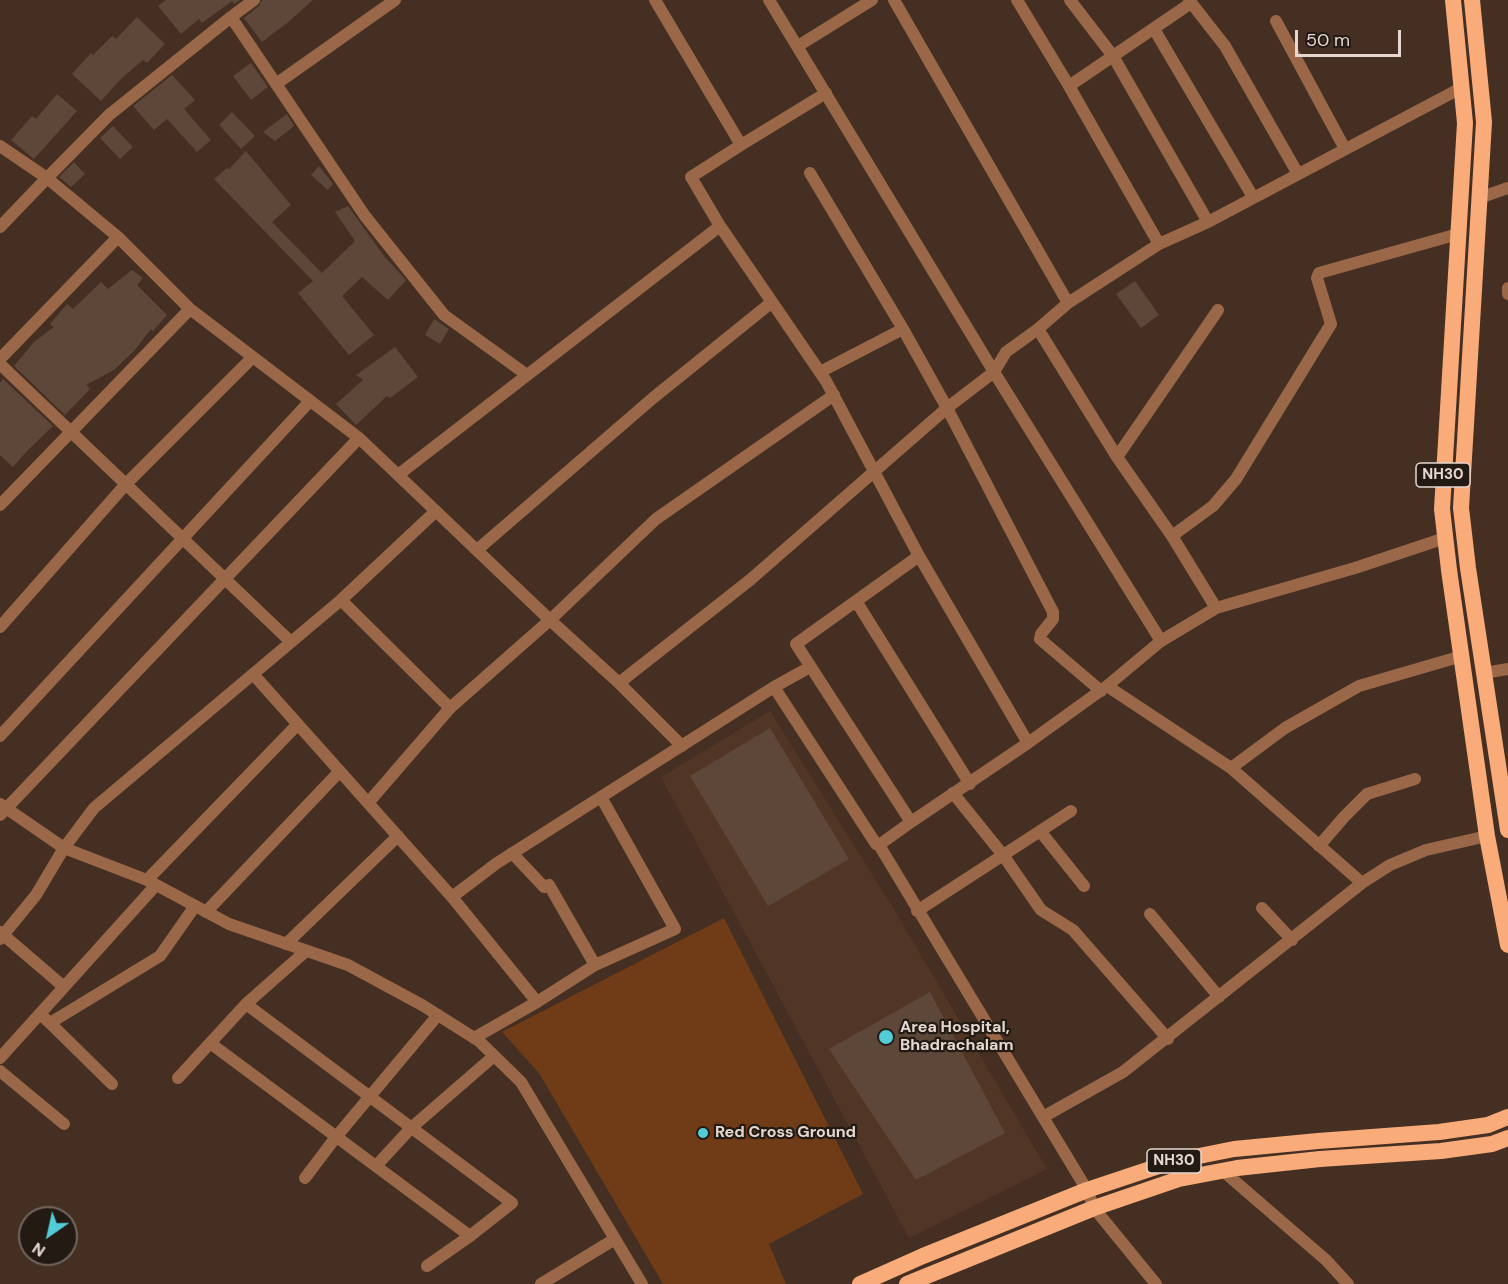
<!DOCTYPE html>
<html>
<head>
<meta charset="utf-8">
<style>
	body { margin:0 }
	#map { position:relative; width:1508px; height:1284px; overflow:hidden; background:#442f22; font-family:"DM Sans",sans-serif }
	canvas { display:block }
	.north { position:absolute; left:18px; top:1206px; width:60px; height:60px; box-sizing:border-box; background:#241a14; border:2px solid #72665f; border-radius:50%; rotate:214deg; font-size:16px; font-weight:700; line-height:24px; text-align:center; color:#e6d8d0 }
	.north::after { content:''; display:block; margin:auto; width:21px; height:27px; background:#52ccd6; clip-path:polygon(50% 0,100% 100%,50% 72%,0 100%) }
	.scale { position:absolute; left:1295px; top:30px; width:106px; height:27px; box-sizing:border-box; border:3px solid #e6d8d0; border-top:0; padding-left:8px; font-size:18px; line-height:21px; white-space:nowrap; color:#e6d8d0; -webkit-text-stroke:4px #241a14; paint-order:stroke }
</style>
</head>
<body>
<div id="map">
<canvas width="1508" height="1284"></canvas>
<div class="north">N</div>
<div class="scale">50 m</div>
</div>
<script>
const context = document.querySelector('canvas').getContext('2d');
context.lineJoin = 'round';
function paint(path, color) { context.fillStyle = color; context.fill(path, 'evenodd'); }
const shape = rows => new Path2D(rows.map(r => 'M' + r).join(''));
function stroke(path, color, width, dash) { context.strokeStyle = color; context.lineWidth = width; context.lineCap = dash ? 'butt' : 'round'; context.setLineDash(dash || []); context.stroke(path); }
function write(font, color, halo, rows, align = 'center') {
  context.font = font + ' "DM Sans",sans-serif'; context.lineWidth = 4.5; context.setLineDash([]); context.textBaseline = 'middle'; context.strokeStyle = halo; context.fillStyle = color; for (const [text, x, y, turn = 0] of rows) {
    context.save(); context.translate(x, y); context.rotate((+turn || 0) * Math.PI / 180); context.textAlign = isNaN(turn) ? turn : align; if (halo) context.strokeText(text, 0, 0); context.fillText(text, 0, 0); context.restore();
  }
}
const built = shape([
	[770,711,892,906,1047,1169,909,1238,661,777]
]);
const green = shape([
	[724,918,863,1194,769,1244,786,1284,663,1284,539,1073,502,1032]
]);
const building = shape([
	[166,0,240,0,234,4,232,1,202,23,199,19,181,34,158,6],
	[262,0,313,0,287,23,262,42,244,18,259,6],
	[137,17,165,44,147,63,143,60,120,80,101,101,72,74,91,53,93,55,112,36,116,39],
	[251,63,268,87,251,100,233,76],
	[172,75,195,100,184,109,211,140,197,152,167,119,154,130,133,106],
	[57,94,77,111,34,159,11,140,32,116,36,119],
	[232,112,255,136,241,149,219,125],
	[287,114,294,126,275,141,263,132],
	[113,126,133,147,120,159,100,138],
	[246,151,291,205,272,222,322,273,355,241,335,212,348,206,384,256,406,280,388,300,362,277,342,296,374,335,349,355,298,293,313,281,214,179,227,168,229,169],
	[74,162,85,174,71,187,59,177],
	[319,166,333,184,328,190,311,175],
	[132,270,143,278,137,285,167,315,153,331,151,329,134,351,114,370,86,385,90,389,65,415,14,366,34,342,54,327,50,324,67,304,73,309,101,282,108,289],
	[1135,281,1159,315,1141,328,1116,294],
	[434,319,449,329,440,344,425,335],
	[395,347,418,377,390,398,387,396,356,425,336,404,363,380,356,375],
	[3,379,53,426,27,451,13,467,0,455,0,383],
	[770,728,849,859,768,906,690,776],
	[930,992,1005,1133,916,1180,829,1049]
]);
const minor = shape([
	[655,0,741,145,691,177,720,226],
	[769,0,994,372,1006,352,1038,329,1117,457,1172,536,1216,608],
	[894,0,1068,303,1159,244,1208,222,1461,88],
	[1017,0,1069,86,1159,244],
	[1070,0,1113,56,1208,222],
	[1189,0,1225,46,1298,174],
	[231,17,254,0],
	[1276,21,1345,149],
	[1154,29,1253,197],
	[798,46,872,0],
	[276,84,395,0],
	[1069,86,1191,3],
	[741,145,826,93],
	[0,146,47,178,0,227],
	[810,173,903,329],
	[1479,198,1508,188],
	[1508,288,1508,294],
	[190,309,118,237,47,178,109,115,231,17,365,216,444,315,527,375],
	[1038,329,1068,303],
	[0,359,118,237],
	[0,364,291,642],
	[820,372,903,329,947,408,1053,612,1053,619,1041,634,1040,639,1101,691],
	[1117,457,1218,310],
	[0,505,190,309,359,438],
	[1172,536,1213,506,1236,479,1331,324,1317,278,1319,273,1458,234],
	[477,550,653,398,772,302],
	[341,600,450,708,550,620,656,519,834,395],
	[856,601,970,784],
	[0,627,126,484,253,357],
	[1484,673,1508,669],
	[253,674,452,897],
	[619,683,750,580,947,408,994,372,1161,641],
	[1107,686,1231,768,1362,883],
	[774,687,810,667],
	[0,736,310,401],
	[1028,743,1107,686,1161,641,1216,608,1355,568,1445,538],
	[682,746,619,683,550,620,398,475,720,226,826,381,919,556,1028,743,911,822,879,845],
	[1231,768,1285,728,1359,686,1462,656],
	[953,793,1003,855,1041,910,1073,930,1168,1039],
	[368,803,450,708],
	[0,815,359,438,398,475],
	[911,822,796,644,919,556],
	[1040,831,1084,886],
	[1319,846,1344,817,1367,794,1415,779],
	[512,853,544,887,549,885,595,965],
	[147,880,298,724],
	[1262,908,1292,940],
	[917,911,1071,811],
	[206,912,340,771],
	[1150,914,1219,997],
	[0,932,64,987],
	[0,939,36,895,64,848,94,808,341,600,436,511],
	[286,944,398,836],
	[537,1002,595,965,675,929,601,797],
	[40,1014,50,1023,160,956,195,906],
	[50,1023,112,1084],
	[474,1038,537,1002,452,897,497,863,774,687,876,844,879,845,1087,1190],
	[210,1043,470,1236,512,1203,246,1004],
	[0,1058,156,885],
	[0,1071,64,1124],
	[178,1078,246,1004,306,951],
	[1043,1117,1123,1072,1362,883,1390,865,1426,850,1487,836],
	[376,1166,411,1128,494,1056],
	[1223,1171,1326,1260,1348,1284],
	[305,1178,336,1137,438,1015],
	[427,1266,470,1236],
	[541,1284,615,1239]
]);
const tertiary = shape([
	[0,804,64,848,147,880,229,924,348,965,422,1005,479,1041,521,1082,642,1284],
	[1087,1190,1094,1208,1156,1284]
]);
const trunk = shape([
	[1453,0,1465,123,1442,509,1449,570,1487,836,1508,945],
	[1472,0,1484,122,1461,508,1468,568,1508,830],
	[860,1284,923,1256,1087,1190,1174,1161,1234,1149,1318,1141,1439,1132,1488,1125,1508,1117],
	[907,1284,1094,1208,1179,1179,1237,1168,1320,1159,1441,1151,1492,1144,1508,1138]
]);
const markers = [
	[886,1037,8,"#52ccd6"],
	[703,1133,6,"#52ccd6"]
];
const shields = [
	[1443,475,54],
	[1174,1161,54]
];
const shieldNames = [
	["NH30",1443,475],
	["NH30",1174,1161]
];
const poiNames = [
	["Area Hospital,",900,1028],
	["Bhadrachalam",900,1046],
	["Red Cross Ground",715,1133]
];
paint(built, '#513625');
paint(green, '#6f3c17');
paint(building, '#5d4739');
stroke(minor, '#9a6848', 12);
stroke(tertiary, '#9a6848', 12);
stroke(trunk, '#f9ac7a', 16);
for (const [x, y, r, color] of markers) { const dot = new Path2D(); dot.arc(x, y, r, 0, 2 * Math.PI); context.fillStyle = color; context.fill(dot); stroke(dot, '#241a14', 2); }
for (const [x, y, w] of shields) { const box = new Path2D(); box.roundRect(x - w / 2, y - 12, w, 24, 4.5); context.fillStyle = '#241a14'; context.fill(box); stroke(box, '#e6d8d0', 1.5); }
write('bold 15px', '#e6d8d0', null, shieldNames);
write('bold 16px', '#e6d8d0', '#241a14', poiNames, 'left');
</script>
</body>
</html>
